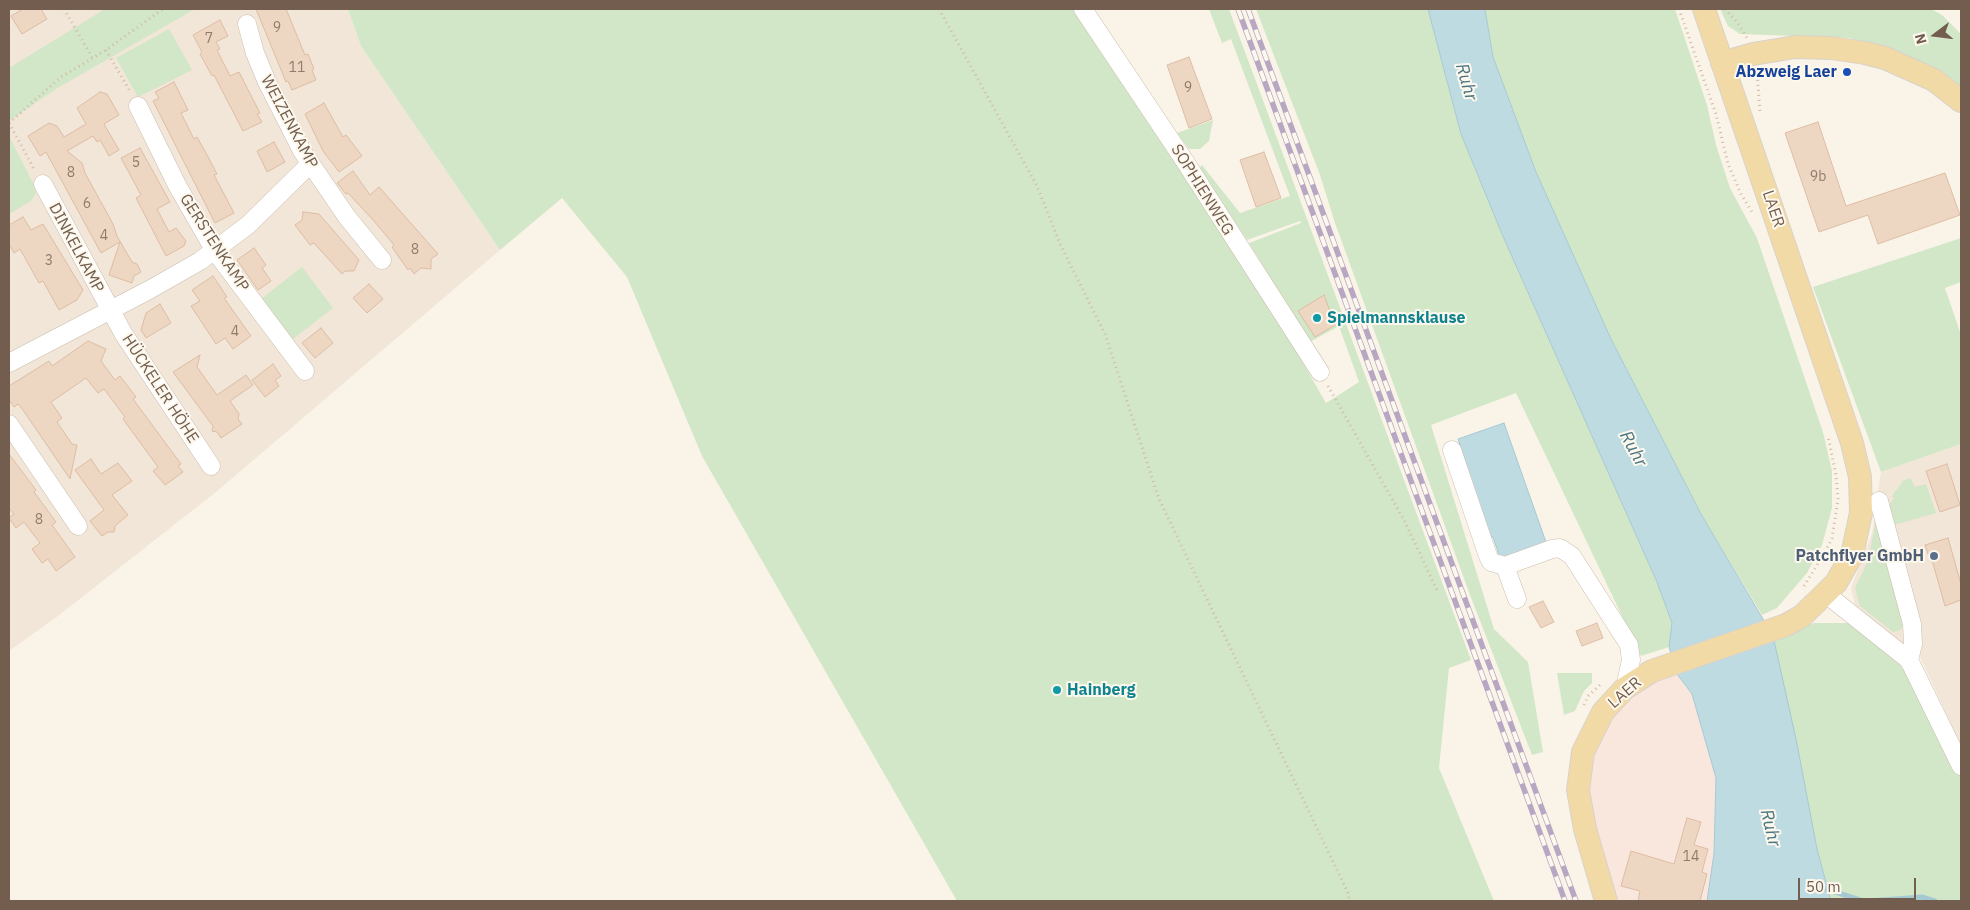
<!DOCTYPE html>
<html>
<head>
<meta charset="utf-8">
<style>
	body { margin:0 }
	#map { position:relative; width:1970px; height:910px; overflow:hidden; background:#faf4e8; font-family:"IBM Plex Sans",sans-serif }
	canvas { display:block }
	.frame { position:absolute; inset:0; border:10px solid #725d4e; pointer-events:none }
	.north { position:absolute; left:1910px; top:10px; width:50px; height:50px; -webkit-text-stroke:4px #fdf8ee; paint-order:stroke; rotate:255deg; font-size:14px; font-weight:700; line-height:20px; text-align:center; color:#725d4e }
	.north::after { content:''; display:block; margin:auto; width:18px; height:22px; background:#725d4e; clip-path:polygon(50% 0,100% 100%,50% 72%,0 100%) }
	.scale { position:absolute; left:1798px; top:878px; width:118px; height:22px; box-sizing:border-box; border:2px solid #725d4e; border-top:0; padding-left:6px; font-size:15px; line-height:18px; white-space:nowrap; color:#725d4e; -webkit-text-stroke:4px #fdf8ee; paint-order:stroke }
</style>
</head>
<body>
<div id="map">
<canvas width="1970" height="910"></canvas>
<div class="frame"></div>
<div class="north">N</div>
<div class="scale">50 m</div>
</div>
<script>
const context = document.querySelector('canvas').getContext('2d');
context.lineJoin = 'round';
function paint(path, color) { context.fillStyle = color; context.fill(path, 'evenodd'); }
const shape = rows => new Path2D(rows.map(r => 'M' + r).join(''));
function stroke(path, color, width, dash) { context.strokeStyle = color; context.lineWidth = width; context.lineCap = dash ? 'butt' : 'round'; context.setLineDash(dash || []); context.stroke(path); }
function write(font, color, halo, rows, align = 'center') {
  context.font = font + ' "IBM Plex Sans",sans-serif'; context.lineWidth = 4; context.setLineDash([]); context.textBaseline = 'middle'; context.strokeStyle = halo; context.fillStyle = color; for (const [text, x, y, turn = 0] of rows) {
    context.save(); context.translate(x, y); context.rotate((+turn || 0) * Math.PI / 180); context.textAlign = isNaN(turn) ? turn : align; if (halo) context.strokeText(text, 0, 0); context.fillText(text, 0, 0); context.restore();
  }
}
const residential = shape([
	[9,9,348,9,361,46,500,250,216,492,58,616,9,651],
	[1961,444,1961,745,1919,655,1856,609,1851,588,1872,534,1881,472]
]);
const commercial = shape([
	[1677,674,1692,694,1716,778,1714,854,1709,893,1707,901,1615,901,1592,827,1588,777,1594,744,1611,716,1638,689,1663,677]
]);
const green = shape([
	[105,9,195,9,56,89,9,121,9,68],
	[348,9,1076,9,1257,283,1326,403,1359,382,1339,326,1310,342,1249,243,1301,223,1300,221,1247,240,1199,168,1202,165,1240,213,1290,196,1231,39,1222,43,1209,9,1229,9,1471,660,1449,668,1439,768,1494,901,957,901,702,456,627,277,562,198,500,250,361,46],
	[1256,9,1428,9,1461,134,1502,234,1657,582,1672,623,1669,647,1641,656,1516,393,1431,425,1494,629,1528,662,1543,752,1532,755,1470,595,1335,223,1320,175],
	[1485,9,1675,9,1707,105,1716,145,1730,188,1757,238,1823,432,1832,471,1832,508,1822,545,1807,573,1777,608,1762,615,1701,514,1611,339,1536,172,1493,57],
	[1720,9,1931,9,1942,15,1961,34,1961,89,1891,51,1849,38,1740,34,1728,26],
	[169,29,192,70,138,97,116,58],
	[1213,120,1209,141,1200,149,1189,149,1177,133],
	[9,136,34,185,36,193,31,201,9,214],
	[1961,238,1961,282,1945,288,1961,335,1961,444,1881,472,1813,287],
	[302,267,333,308,288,343,257,302],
	[1910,478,1915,487,1926,484,1936,513,1894,525,1889,505,1894,498,1892,496,1903,481],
	[1877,515,1906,620,1900,630,1893,632,1860,606,1855,588,1868,561],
	[1814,623,1849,623,1900,665,1926,699,1961,777,1961,901,1831,901,1817,849,1773,636],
	[1557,673,1592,673,1592,683,1584,691,1575,711,1564,715]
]);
const water = shape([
	[1428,9,1485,9,1493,57,1536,172,1611,339,1701,514,1773,636,1796,739,1817,849,1831,901,1707,901,1714,854,1716,778,1692,694,1677,674,1669,647,1672,623,1657,582,1502,234,1461,134,1428,9],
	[1504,423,1547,545,1501,561,1493,537,1487,539,1462,468,1467,466,1458,439,1504,423]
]);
const stream = shape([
	[1823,888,1863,901],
	[1868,901,1922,897,1935,901]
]);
const building = shape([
	[23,9,41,9,47,19,22,34,11,16,23,9],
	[256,9,286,9,305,55,308,54,314,69,312,70,316,80,292,90,288,81,286,82,256,9],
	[220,20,228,36,216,42,220,49,217,50,230,76,239,72,260,113,257,114,262,122,243,131,214,75,212,76,200,54,202,52,193,35,220,20],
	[1189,57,1212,119,1189,128,1167,65,1189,57],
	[174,82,188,110,181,113,194,139,197,137,206,153,217,174,214,175,234,213,215,223,153,101,159,98,155,92,174,82],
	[100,92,107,94,119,115,104,124,119,150,109,156,100,140,97,142,93,136,67,151,82,163,85,173,113,224,117,236,132,262,137,264,141,272,134,276,132,283,109,275,120,242,101,253,46,152,40,156,28,136,49,123,57,126,64,137,86,124,77,108,100,92],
	[324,103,343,137,346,135,362,156,339,172,323,151,305,114,324,103],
	[1818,122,1846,206,1945,173,1960,215,1878,244,1868,215,1819,232,1785,133,1818,122],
	[274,142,285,162,267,172,257,151,274,142],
	[140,148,170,202,157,209,169,232,176,228,186,241,184,246,166,256,136,198,141,195,121,158,140,148],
	[1264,152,1281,198,1256,207,1240,160,1264,152],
	[353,171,370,195,379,187,438,254,431,259,431,269,421,268,414,274,410,268,408,270,392,247,394,245,374,221,348,193,346,194,337,183,353,171],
	[303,212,319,214,359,260,354,271,345,271,342,274,314,243,310,245,295,225,302,220,303,212],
	[23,217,31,230,43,224,83,290,77,300,59,310,43,281,39,283,20,249,14,253,9,244,9,225,23,217],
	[254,248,266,265,262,268,271,281,258,290,237,260,254,248],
	[213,276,227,297,224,298,251,336,233,349,225,338,216,344,191,306,200,301,192,290,213,276],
	[369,284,383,299,367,313,353,298,369,284],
	[1324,295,1335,325,1315,337,1298,311,1324,295],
	[160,304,171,323,146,338,141,330,146,313,160,304],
	[321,328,333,343,315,358,302,343,321,328],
	[88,341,106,349,101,361,115,380,120,376,136,397,133,399,181,464,178,466,183,472,165,485,153,471,158,467,123,419,125,417,104,389,98,393,86,378,51,402,62,418,57,422,72,444,77,445,70,479,23,410,18,404,14,407,9,400,9,386,49,361,52,366,88,341],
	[200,355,197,367,217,395,246,375,253,385,230,401,239,414,238,419,242,424,221,438,217,432,212,431,213,426,173,372,200,355],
	[273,364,281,376,275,380,279,386,265,397,252,380,273,364],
	[9,454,36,490,34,492,56,522,52,525,75,557,56,571,48,559,42,563,32,549,40,543,24,522,16,528,9,518,14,514,9,508,9,454],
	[91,459,101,474,118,463,132,481,112,495,128,515,115,526,114,532,108,532,102,536,90,521,104,510,75,470,91,459],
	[1947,464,1960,505,1940,512,1926,471,1947,464],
	[1948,538,1961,584,1961,600,1945,606,1932,560,1930,560,1925,545,1948,538],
	[1543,601,1554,622,1541,628,1529,607,1543,601],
	[1597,623,1603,638,1582,646,1576,631,1597,623],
	[1687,818,1701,822,1694,845,1708,849,1702,872,1707,874,1700,901,1638,901,1640,891,1621,886,1631,851,1674,864,1687,818]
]);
const path = shape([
	[64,9,92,57],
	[939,9,1037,186,1061,246,1105,334,1159,499,1349,895,1348,901],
	[1679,9,1716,114,1728,164,1741,194,1752,212],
	[1725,9,1737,22,1747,38],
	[106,50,131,93],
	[1757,70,1760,113],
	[9,123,61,77,106,50,163,9],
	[9,123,35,171],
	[1328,386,1404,520,1437,590],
	[1804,586,1824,554,1832,538,1835,519,1838,499,1836,475,1828,436],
	[1584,705,1588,696,1600,685]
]);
const minor = shape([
	[1083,9,1186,163,1320,372],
	[247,24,255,53,267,82,302,151,347,217,382,260],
	[138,106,178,187,215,251,305,371],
	[43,184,123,333,211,466],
	[9,363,149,290,200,261,248,225,310,164],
	[9,424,78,526],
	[1452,450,1488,556,1491,562,1505,566],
	[1879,501,1912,624,1913,644,1909,660],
	[1826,594,1909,660,1961,766],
	[1517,599,1505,566,1552,549,1560,548,1572,556,1629,645,1631,660,1625,688]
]);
const major = shape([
	[1722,63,1753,54,1795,47,1831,48,1865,53,1885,58,1934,80,1961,101],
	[1606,901,1585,829,1578,790,1583,752,1603,712,1625,688,1652,671,1786,625,1802,616,1836,583,1852,555,1861,513,1860,477,1852,443,1704,9]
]);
const rail = shape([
	[1238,9,1565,901],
	[1248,9,1576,901]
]);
const markers = [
	[1847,72,5,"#1a4fb4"],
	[1317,318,5,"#0f9aa8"],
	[1934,556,5,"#5c6f8a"],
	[1057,690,5,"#0f9aa8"]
];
const numberNames = [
	["9",277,28],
	["7",209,39],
	["11",297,68],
	["9",1188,88],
	["5",136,163],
	["8",71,173],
	["9b",1818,177],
	["6",87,204],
	["4",104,236],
	["8",415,250],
	["3",49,261],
	["4",235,332],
	["8",39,520],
	["14",1691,857]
];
const transitNames = [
	["Abzweig Laer",1837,72]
];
const streetNames = [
	["WEIZENKAMP",289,122,62],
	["SOPHIENWEG",1202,190,58],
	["LAER",1773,209,71],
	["GERSTENKAMP",214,243,57],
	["DINKELKAMP",76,248,62],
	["HÜCKELER HÖHE",160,389,57],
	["LAER",1625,693,-41]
];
const cultureNames = [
	["Spielmannsklause",1327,318],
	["Hainberg",1067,690]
];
const serviceNames = [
	["Patchflyer GmbH",1924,556]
];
const waterNames = [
	["Ruhr",1466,82,74],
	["Ruhr",1633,449,62],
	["Ruhr",1770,828,76]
];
paint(residential, '#f1e6d7');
paint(commercial, '#f9e7dd');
paint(green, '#d2e7c7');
paint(water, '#bedbe2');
stroke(water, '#a5c9d3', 1);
stroke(stream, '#a5c9d3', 5);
paint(building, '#edd6c2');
stroke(building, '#debda4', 1);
stroke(minor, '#cbbdaf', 19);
stroke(major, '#d8d2cd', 24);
stroke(path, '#d2b9a5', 3, [1, 4]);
stroke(minor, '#fff', 18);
stroke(major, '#f2daa7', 22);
stroke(rail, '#b8a7c3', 5.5);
stroke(rail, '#fdf8ee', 4, [11]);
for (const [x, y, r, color] of markers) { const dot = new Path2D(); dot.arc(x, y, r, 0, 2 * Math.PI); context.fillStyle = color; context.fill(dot); stroke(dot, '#fdf8ee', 2); }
write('14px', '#917b6b', null, numberNames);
write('bold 16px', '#164399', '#fdf8ee', transitNames, 'right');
write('16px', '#725d4e', '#fdf8ee', streetNames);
write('bold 16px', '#0d838f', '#fdf8ee', cultureNames, 'left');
write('bold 16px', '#4e5e75', '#fdf8ee', serviceNames, 'right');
write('italic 18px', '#4a7683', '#fdf8ee', waterNames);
</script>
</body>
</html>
